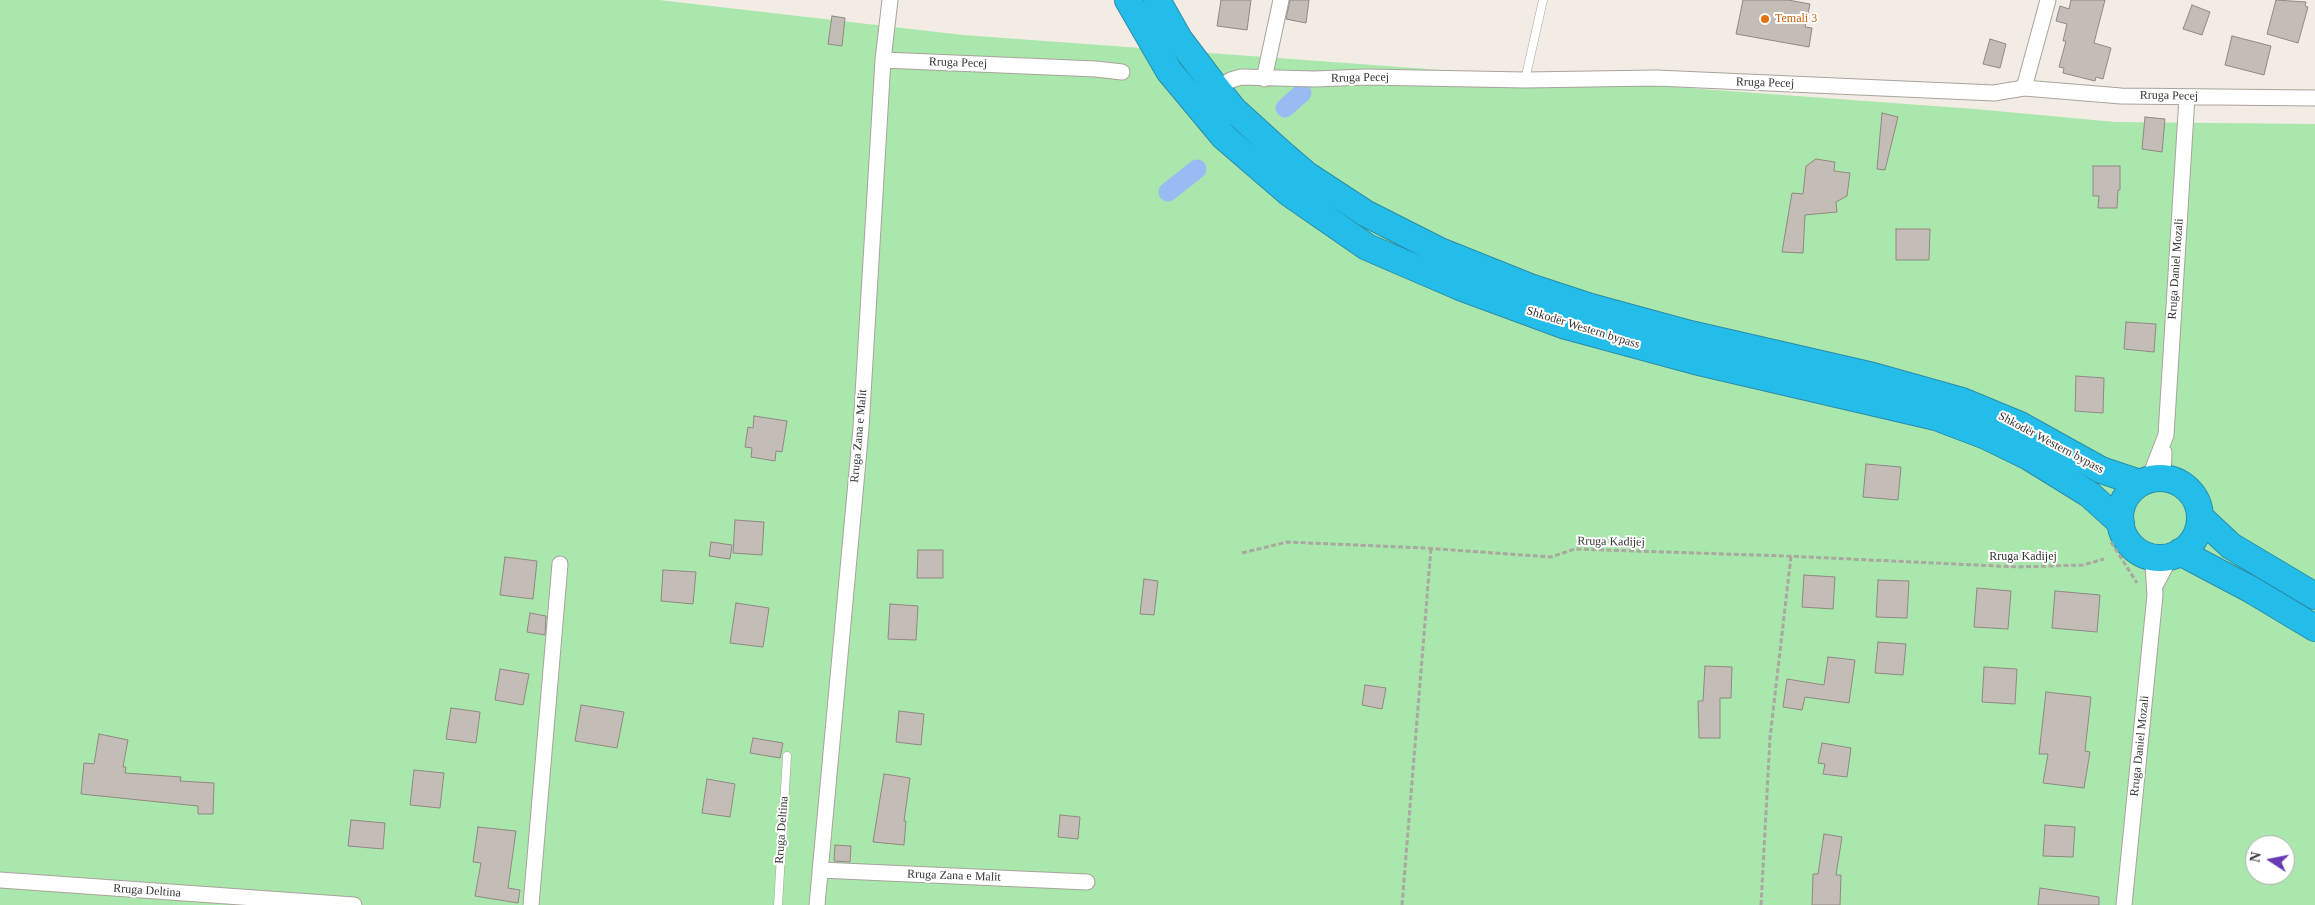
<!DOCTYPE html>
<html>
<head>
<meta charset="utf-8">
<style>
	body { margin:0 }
	#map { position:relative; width:2315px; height:905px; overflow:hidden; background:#f2ece5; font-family:"Times New Roman",serif }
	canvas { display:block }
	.north { position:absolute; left:2245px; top:835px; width:50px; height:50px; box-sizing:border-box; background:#fff; border:1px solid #afaead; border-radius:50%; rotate:281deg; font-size:14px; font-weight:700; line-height:20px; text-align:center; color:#363431 }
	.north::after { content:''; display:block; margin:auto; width:18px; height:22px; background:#693bb2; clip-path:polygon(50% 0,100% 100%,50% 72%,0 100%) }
</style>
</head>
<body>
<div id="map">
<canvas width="2315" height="905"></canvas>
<div class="north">N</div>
</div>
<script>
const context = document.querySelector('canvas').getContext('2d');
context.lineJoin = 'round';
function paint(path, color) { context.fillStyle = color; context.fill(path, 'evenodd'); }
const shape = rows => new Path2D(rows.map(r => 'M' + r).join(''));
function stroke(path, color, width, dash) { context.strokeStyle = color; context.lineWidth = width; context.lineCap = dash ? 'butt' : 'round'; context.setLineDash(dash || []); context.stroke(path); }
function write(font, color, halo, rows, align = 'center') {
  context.font = font + ' "Times New Roman",serif'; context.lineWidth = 4; context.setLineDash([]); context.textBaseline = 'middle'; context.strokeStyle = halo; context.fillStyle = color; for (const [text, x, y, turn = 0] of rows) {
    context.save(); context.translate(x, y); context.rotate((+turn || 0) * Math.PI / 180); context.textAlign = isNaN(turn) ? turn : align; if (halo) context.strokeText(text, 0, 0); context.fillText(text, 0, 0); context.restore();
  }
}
const green = shape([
	[0,0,659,0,963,35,1975,109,2115,122,2315,124,2315,905,0,905],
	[2255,845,2285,845,2285,875,2255,875]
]);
const canal = shape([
	[1285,108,1302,93],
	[1168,192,1197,169]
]);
const building = shape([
	[1221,0,1251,0,1247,30,1217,26,1221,0],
	[1290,0,1309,0,1306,23,1286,19,1290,0],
	[1743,0,1788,0,1810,4,1805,27,1812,28,1809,47,1736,34,1743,0],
	[2071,0,2105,0,2094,43,2111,48,2103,79,2096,77,2095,81,2063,73,2064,68,2059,67,2066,41,2063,41,2067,24,2056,21,2060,6,2069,9,2071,0],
	[2276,0,2306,2,2305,6,2308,7,2298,43,2267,34,2276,0],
	[2192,5,2210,12,2202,35,2183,29,2192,5],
	[832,16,845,18,842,46,828,44,832,16],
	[2232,36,2271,46,2264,75,2225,65,2232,36],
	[1990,39,2006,44,2000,68,1983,64,1990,39],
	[1882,113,1898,117,1885,170,1877,169,1882,113],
	[2145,117,2165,119,2162,152,2142,149,2145,117],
	[1816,159,1835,162,1834,171,1850,173,1847,196,1836,202,1837,212,1805,215,1803,253,1782,252,1792,193,1803,194,1806,166,1816,159],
	[2093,166,2120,166,2120,190,2118,190,2117,208,2098,208,2099,196,2093,196,2093,166],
	[1896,229,1930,229,1929,260,1896,260,1896,229],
	[2126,322,2156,324,2154,352,2124,349,2126,322],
	[2076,376,2104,378,2103,413,2075,411,2076,376],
	[754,416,787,421,782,452,776,451,775,461,751,457,752,448,745,447,748,427,753,428,754,416],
	[1866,464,1901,467,1898,500,1863,497,1866,464],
	[735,520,764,522,762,555,733,553,735,520],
	[711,542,732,545,730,559,709,556,711,542],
	[918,550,943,550,943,578,917,578,918,550],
	[505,557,537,561,533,599,500,595,505,557],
	[663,570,696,572,693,604,661,601,663,570],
	[1804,575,1835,577,1833,609,1802,607,1804,575],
	[1144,579,1158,581,1154,615,1140,614,1144,579],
	[1878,580,1909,581,1907,618,1876,617,1878,580],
	[1977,588,2011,591,2008,629,1974,627,1977,588],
	[2055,591,2100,595,2097,632,2052,628,2055,591],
	[736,603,769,608,763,647,730,643,736,603],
	[890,604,918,606,916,640,888,639,890,604],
	[530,613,546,616,545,635,527,632,530,613],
	[1878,642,1906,644,1903,675,1875,673,1878,642],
	[1828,657,1855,660,1849,703,1805,697,1802,710,1783,707,1787,679,1824,685,1828,657],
	[1705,666,1732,667,1731,698,1720,698,1720,738,1699,738,1698,701,1703,701,1705,666],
	[1984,667,2017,669,2015,704,1982,702,1984,667],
	[500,669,529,674,523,705,495,700,500,669],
	[1365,685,1386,688,1382,709,1362,705,1365,685],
	[2046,692,2091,697,2085,751,2090,752,2084,788,2043,783,2048,754,2039,754,2046,692],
	[581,705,624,712,617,748,575,741,581,705],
	[451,708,480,712,476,743,446,739,451,708],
	[899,711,924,714,921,745,896,742,899,711],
	[99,734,128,740,123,767,126,767,125,773,181,777,180,781,214,783,213,814,198,814,198,806,81,794,84,763,94,764,99,734],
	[753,738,783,743,780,758,750,753,753,738],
	[1822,743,1851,748,1847,777,1823,774,1825,764,1818,763,1822,743],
	[414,770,444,773,440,808,410,805,414,770],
	[884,774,910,778,904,821,906,821,904,845,873,842,884,774],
	[707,779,735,784,730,817,702,813,707,779],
	[1060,815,1080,817,1078,839,1058,837,1060,815],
	[351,820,385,823,383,849,348,846,351,820],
	[2045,825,2075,827,2073,857,2043,856,2045,825],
	[478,827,516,831,508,888,520,890,518,903,475,896,481,863,473,862,478,827],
	[1824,834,1842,837,1836,875,1841,875,1840,905,1812,905,1813,874,1818,874,1824,834],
	[835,845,851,846,850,862,834,861,835,845],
	[2040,888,2099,897,2099,905,2038,905,2040,888]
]);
const path = shape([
	[2180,471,2198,496],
	[2111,542,2137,583],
	[1242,553,1287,542,1424,548,1551,557,1575,549,1786,556,2019,567,2083,565,2104,559],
	[1402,905,1431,548],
	[1761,905,1770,738,1791,556]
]);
const lane = shape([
	[1525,80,1543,0],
	[778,905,787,756]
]);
const street = shape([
	[883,60,1096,69,1122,72],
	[1264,79,1281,0],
	[1217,88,1231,80,1241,77,1314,79,1367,77,1525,80,1656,78,1994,93,2024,88,2121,96,2315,98],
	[2024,88,2048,0],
	[2163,478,2164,452],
	[2149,479,2166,435,2187,97],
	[2155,586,2171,556],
	[820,870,1087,882],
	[0,880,354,905],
	[531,905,560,564],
	[817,905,861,428,883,60,890,0],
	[2124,905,2155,595,2153,565,2150,557]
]);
const highway = shape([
	[1128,0,1169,71,1224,137,1289,193,1367,247,1460,287,1566,326,1695,361,1936,417,1986,436,2029,457,2089,494,2121,523],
	[1157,0,1179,39,1210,80,1233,109,1278,150,1307,175,1365,213,1440,251,1530,287,1591,307,1690,334,1873,376,1962,401,2020,425,2101,470,2140,483],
	'2120 518a40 40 0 1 1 80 0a40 40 0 1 1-80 0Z',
	[2200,517,2231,546,2315,596],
	[2180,552,2250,589,2315,628]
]);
const markers = [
	[1765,19,5,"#e8710a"]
];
const foodNames = [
	["Temali 3",1775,19]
];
const streetNames = [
	["Rruga Pecej",958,63,2],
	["Rruga Pecej",1360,78,-1],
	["Rruga Pecej",1765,83,2],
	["Rruga Pecej",2169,96,1],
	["Rruga Daniel Mozali",2176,269,-86],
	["Shkodër Western bypass",1583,328,17],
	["Rruga Zana e Malit",859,436,-85],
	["Shkodër Western bypass",2051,443,28],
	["Rruga Kadijej",1611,542,1],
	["Rruga Kadijej",2023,557],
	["Rruga Daniel Mozali",2140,746,-84],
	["Rruga Deltina",782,830,-86],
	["Rruga Zana e Malit",954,876,2],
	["Rruga Deltina",147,891,4]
];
paint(green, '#aae7ac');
stroke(canal, '#9abaf4', 19);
paint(building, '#c4bdb7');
stroke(building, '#908983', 1);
stroke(lane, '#a8a39c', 9);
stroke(street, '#a8a39c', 17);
stroke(highway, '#2a8da9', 28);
stroke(path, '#aba7a1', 3, [5, 2.5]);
stroke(lane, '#fff', 8);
stroke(street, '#fff', 15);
stroke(highway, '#24bdea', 26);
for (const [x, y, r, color] of markers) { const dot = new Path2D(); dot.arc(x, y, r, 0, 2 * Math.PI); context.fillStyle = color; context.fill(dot); stroke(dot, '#fff', 2); }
write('12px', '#c56008', '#fff', foodNames, 'left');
write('12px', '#363431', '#fff', streetNames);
</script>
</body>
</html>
